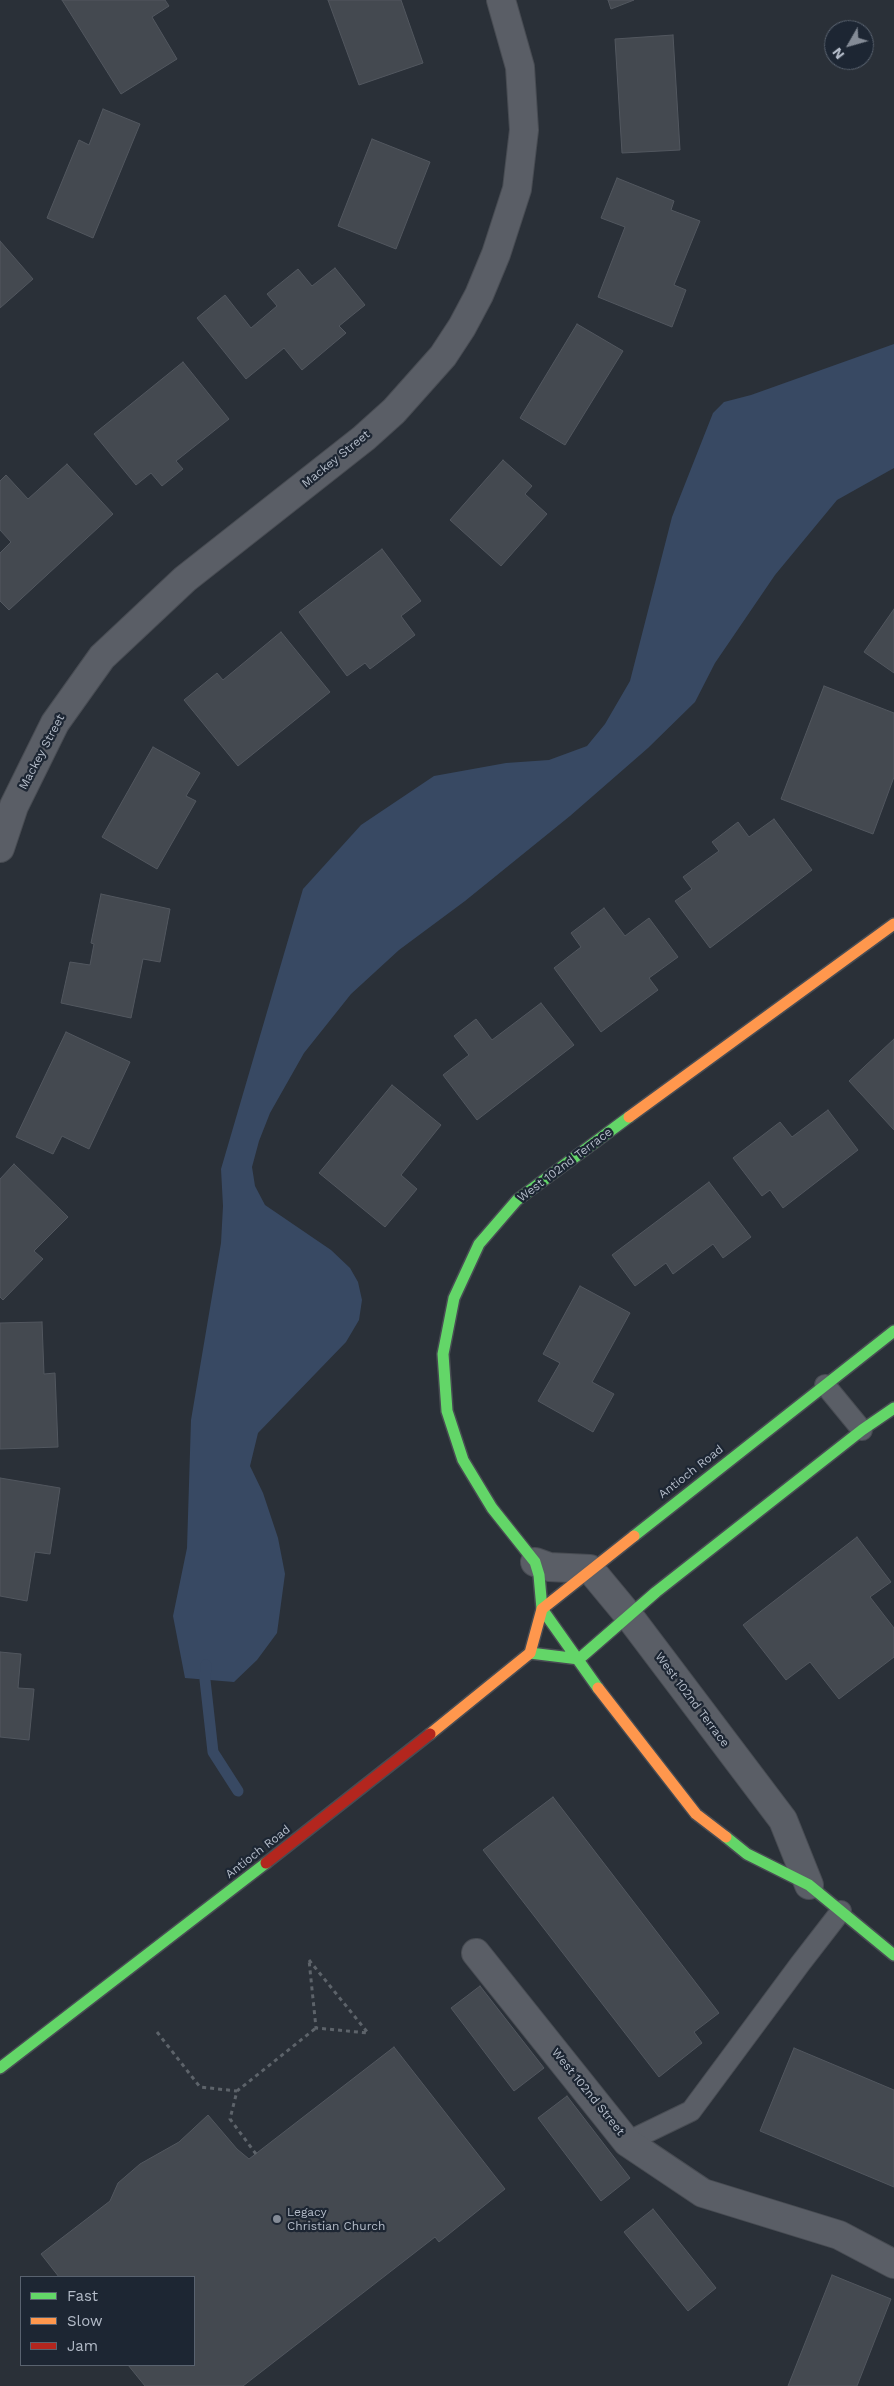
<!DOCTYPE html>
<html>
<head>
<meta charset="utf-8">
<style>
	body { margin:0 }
	#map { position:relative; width:894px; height:2386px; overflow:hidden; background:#2a3038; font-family:"Work Sans",sans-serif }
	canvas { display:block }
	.legend { position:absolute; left:20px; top:2276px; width:175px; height:90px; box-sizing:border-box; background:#1d2633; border:1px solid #59626f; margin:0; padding:6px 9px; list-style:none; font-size:15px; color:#b4bcc9 }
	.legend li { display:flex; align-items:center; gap:10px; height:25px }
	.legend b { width:25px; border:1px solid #59626f }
	.north { position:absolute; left:824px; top:20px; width:50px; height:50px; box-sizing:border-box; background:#1d2633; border:1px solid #59626f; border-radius:50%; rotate:232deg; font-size:14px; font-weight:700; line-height:20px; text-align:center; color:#b4bcc9 }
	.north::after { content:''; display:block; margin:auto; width:18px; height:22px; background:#848b96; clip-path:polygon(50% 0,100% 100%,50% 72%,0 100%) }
</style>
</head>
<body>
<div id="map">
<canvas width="894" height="2386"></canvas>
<ul class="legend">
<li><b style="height:6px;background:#63d668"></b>Fast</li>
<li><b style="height:6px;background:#ff974d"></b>Slow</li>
<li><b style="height:6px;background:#b3261e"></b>Jam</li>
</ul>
<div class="north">N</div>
</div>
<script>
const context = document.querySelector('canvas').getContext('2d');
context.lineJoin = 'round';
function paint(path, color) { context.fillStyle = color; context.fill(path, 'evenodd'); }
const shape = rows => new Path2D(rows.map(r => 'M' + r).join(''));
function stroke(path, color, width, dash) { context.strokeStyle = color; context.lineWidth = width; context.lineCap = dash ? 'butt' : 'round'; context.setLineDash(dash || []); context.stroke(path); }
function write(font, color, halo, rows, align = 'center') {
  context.font = font + ' "Work Sans",sans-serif'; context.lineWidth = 4.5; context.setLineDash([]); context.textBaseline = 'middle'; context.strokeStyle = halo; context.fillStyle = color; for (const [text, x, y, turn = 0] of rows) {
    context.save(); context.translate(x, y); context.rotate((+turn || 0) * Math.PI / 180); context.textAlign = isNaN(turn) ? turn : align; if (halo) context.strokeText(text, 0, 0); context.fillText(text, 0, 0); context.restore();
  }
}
const water = shape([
	[894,344,894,468,837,500,775,575,715,663,695,702,648,748,570,816,465,901,399,950,351,994,304,1053,270,1113,259,1141,252,1167,255,1186,265,1205,331,1250,350,1268,358,1282,362,1300,359,1320,346,1342,258,1433,250,1466,263,1493,278,1538,285,1574,277,1633,257,1660,234,1682,185,1678,173,1616,187,1548,191,1420,221,1243,223,1206,221,1169,303,889,361,825,434,776,506,763,549,760,587,746,605,724,630,681,672,517,713,413,724,402,751,395]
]);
const stream = shape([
	[206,1665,205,1680,213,1752,238,1791]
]);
const building = shape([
	[62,0,165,0,169,6,152,17,177,59,121,94,62,0],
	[328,0,401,0,423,63,359,85,328,0],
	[608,0,634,0,611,9,608,0],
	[673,35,680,150,622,153,615,39,673,35],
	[103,109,140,124,93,238,47,218,79,140,89,145,103,109],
	[372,139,430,162,396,249,338,226,372,139],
	[617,178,674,201,671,210,700,221,674,285,686,290,672,327,598,297,625,227,601,218,617,178],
	[0,241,33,279,0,308,0,241],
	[335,268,365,305,339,326,346,333,302,370,284,348,246,379,197,318,225,295,251,328,277,306,267,294,298,269,312,286,335,268],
	[577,324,623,351,565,445,520,418,577,324],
	[183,362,229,419,176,461,183,469,162,486,151,473,136,485,94,434,183,362],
	[503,460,532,486,525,494,547,514,501,566,450,520,503,460],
	[67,464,113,514,9,610,0,601,0,553,11,542,0,530,0,481,6,475,28,499,67,464],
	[382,549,421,601,401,616,415,635,370,669,365,663,347,676,299,612,382,549],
	[894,609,894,673,864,652,894,609],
	[281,632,330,692,238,766,184,700,217,673,223,680,281,632],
	[824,686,894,713,894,777,873,834,781,799,824,686],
	[153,747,200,773,186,796,196,801,157,869,102,837,153,747],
	[774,819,812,870,710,948,675,901,692,889,683,877,719,851,712,842,738,822,749,837,774,819],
	[101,894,170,909,160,962,143,959,131,1018,61,1003,70,962,90,965,94,944,91,943,101,894],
	[604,908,625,936,649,918,678,957,649,978,658,990,601,1032,554,968,581,947,571,933,604,908],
	[541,1003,574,1045,477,1120,443,1075,469,1055,454,1036,476,1019,492,1040,541,1003],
	[66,1032,130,1062,89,1149,62,1136,53,1154,16,1137,66,1032],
	[894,1039,894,1130,849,1081,894,1039],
	[392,1085,441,1125,401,1175,417,1189,385,1227,319,1173,392,1085],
	[828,1110,858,1150,783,1208,770,1190,762,1196,733,1158,780,1122,792,1137,828,1110],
	[14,1164,68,1217,34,1251,43,1259,3,1300,0,1297,0,1179,14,1164],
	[709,1182,751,1237,723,1258,713,1244,673,1274,666,1263,635,1286,612,1255,709,1182],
	[580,1286,630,1313,592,1382,614,1394,593,1432,538,1401,560,1363,543,1354,580,1286],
	[42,1322,44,1374,55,1373,58,1447,0,1449,0,1323,42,1322],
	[0,1478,60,1488,50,1554,35,1552,27,1601,0,1596,0,1478],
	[857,1537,891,1582,870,1597,894,1628,894,1657,839,1699,810,1662,786,1680,743,1625,857,1537],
	[0,1652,21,1654,18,1688,34,1689,29,1740,0,1737,0,1652],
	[553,1797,719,2013,694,2032,702,2043,659,2077,483,1850,553,1797],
	[480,1986,544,2068,514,2091,451,2008,480,1986],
	[394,2047,505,2189,439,2242,435,2237,243,2386,145,2386,128,2365,194,2365,194,2277,59,2277,41,2254,110,2201,118,2183,140,2164,179,2142,208,2115,237,2149,249,2159,394,2047],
	[794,2048,894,2090,894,2187,760,2131,794,2048],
	[567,2096,630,2178,601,2201,538,2118,567,2096],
	[653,2209,716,2288,688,2311,624,2232,653,2209],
	[832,2275,891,2299,857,2386,788,2386,832,2275]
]);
const path = shape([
	[309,1960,368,2033,316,2028,309,1960],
	[157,2032,200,2087,237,2091],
	[256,2154,230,2119,237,2091,316,2028]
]);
const lane = shape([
	[825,1385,862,1430],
	[627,2142,691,2111,800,1964,841,1911]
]);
const street = shape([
	[0,848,14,806,55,723,102,657,185,579,364,438,394,411,443,356,462,327,479,295,496,254,517,189,524,130,520,67,501,0],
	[535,1562,549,1567,590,1569,629,1616,783,1820,809,1885],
	[476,1953,627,2142,703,2193,839,2235,894,2264]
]);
const fast = shape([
	[634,1536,894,1331],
	[530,1653,579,1659,656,1592,862,1430,894,1408],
	[598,1688,542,1609,539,1575,535,1562,492,1508,463,1460,447,1411,443,1354,454,1298,479,1244,517,1200,629,1117],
	[726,1837,747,1854,809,1885,894,1955],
	[0,2068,266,1863]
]);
const slow = shape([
	[629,1117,894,924],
	[598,1688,696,1814,726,1837],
	[430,1734,530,1653,542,1609,634,1536]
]);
const jam = shape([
	[266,1863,430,1734]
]);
const markers = [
	[277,2219,5,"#848b96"]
];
const streetNames = [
	["Mackey Street",336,459,-39],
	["Mackey Street",42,752,-62],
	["West 102nd Terrace",565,1165,-37],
	["Antioch Road",691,1472,-38],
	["West 102nd Terrace",692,1700,53],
	["Antioch Road",258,1852,-38],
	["West 102nd Street",588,2092,51]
];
const poiNames = [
	["Legacy",287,2212],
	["Christian Church",287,2226]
];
paint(water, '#384963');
stroke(stream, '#384963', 11);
paint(building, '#444950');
stroke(building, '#52575f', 1);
stroke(lane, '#484c53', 22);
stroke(street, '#484c53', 30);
stroke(fast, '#484c53', 14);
stroke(slow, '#484c53', 14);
stroke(jam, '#484c53', 14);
stroke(path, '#5d636a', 3, [4, 4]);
stroke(lane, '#5a5e66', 20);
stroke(street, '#5a5e66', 28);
stroke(fast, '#63d668', 11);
stroke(slow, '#ff974d', 11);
stroke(jam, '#b3261e', 11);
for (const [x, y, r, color] of markers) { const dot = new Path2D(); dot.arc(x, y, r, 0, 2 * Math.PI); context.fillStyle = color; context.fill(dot); stroke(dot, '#1d2633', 2); }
write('12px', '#b4bcc9', '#1d2633', streetNames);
write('12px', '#b4bcc9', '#1d2633', poiNames, 'left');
</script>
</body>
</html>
